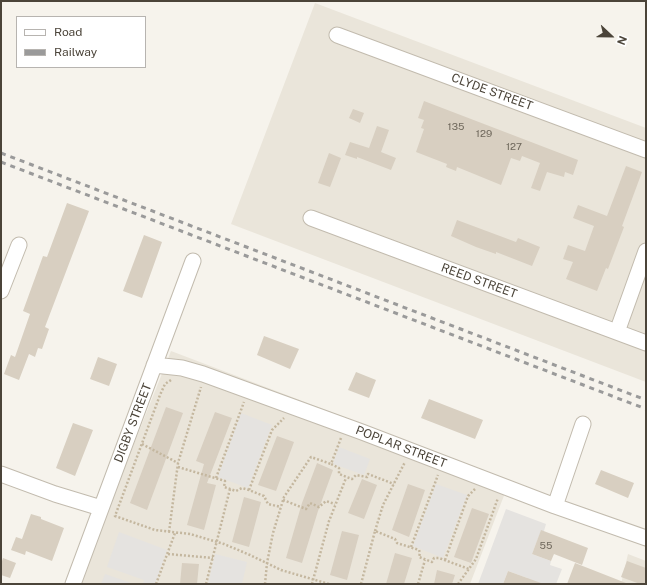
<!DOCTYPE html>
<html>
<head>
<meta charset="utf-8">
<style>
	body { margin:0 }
	#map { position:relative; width:647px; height:585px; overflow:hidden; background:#f6f3ec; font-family:"Public Sans",sans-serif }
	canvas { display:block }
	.frame { position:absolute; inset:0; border:2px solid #4b4439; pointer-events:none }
	.legend { position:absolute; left:16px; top:16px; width:130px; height:52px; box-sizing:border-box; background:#fff; border:1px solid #b7b4b0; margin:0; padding:5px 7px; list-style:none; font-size:12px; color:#4b4439 }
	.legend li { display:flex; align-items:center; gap:8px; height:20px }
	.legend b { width:20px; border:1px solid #b7b4b0 }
	.north { position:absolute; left:591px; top:16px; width:40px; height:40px; -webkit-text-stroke:3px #fff; paint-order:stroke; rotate:112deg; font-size:11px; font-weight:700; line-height:16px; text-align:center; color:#4b4439 }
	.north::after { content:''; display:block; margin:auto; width:14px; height:18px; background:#4b4439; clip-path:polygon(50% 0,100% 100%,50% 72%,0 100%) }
</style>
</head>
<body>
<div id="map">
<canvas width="647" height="585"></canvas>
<div class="frame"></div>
<ul class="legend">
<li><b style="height:5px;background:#fff"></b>Road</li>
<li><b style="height:5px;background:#9a9a9a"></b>Railway</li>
</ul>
<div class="north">N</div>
</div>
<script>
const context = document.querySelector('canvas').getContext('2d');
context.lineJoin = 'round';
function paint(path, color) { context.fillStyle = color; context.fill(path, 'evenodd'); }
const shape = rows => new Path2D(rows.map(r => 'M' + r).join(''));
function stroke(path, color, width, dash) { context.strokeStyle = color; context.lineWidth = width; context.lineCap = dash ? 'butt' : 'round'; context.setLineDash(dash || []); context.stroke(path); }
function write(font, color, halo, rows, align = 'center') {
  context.font = font + ' "Public Sans",sans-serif'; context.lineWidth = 3; context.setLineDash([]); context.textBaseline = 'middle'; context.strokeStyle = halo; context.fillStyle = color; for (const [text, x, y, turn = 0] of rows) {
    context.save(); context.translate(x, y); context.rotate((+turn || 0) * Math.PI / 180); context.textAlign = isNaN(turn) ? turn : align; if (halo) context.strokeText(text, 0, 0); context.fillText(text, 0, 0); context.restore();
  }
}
const residential = shape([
	[315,3,646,128,646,382,231,224],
	[171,351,510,480,470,584,78,584],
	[628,554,646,561,646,584,621,584]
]);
const parking = shape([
	[241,413,272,425,248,488,218,477],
	[339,447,370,459,364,475,333,464],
	[436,484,467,495,443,558,413,546],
	[506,509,546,524,544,531,541,531,532,554,551,561,550,565,562,569,556,584,538,584,527,580,527,578,508,571,503,584,478,584],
	[119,532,167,550,155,584,143,584,144,580,107,567],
	[215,554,247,562,242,584,208,584],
	[105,574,134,584,101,584]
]);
const building = shape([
	[424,101,578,160,573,175,565,172,564,177,547,172,540,191,531,188,540,163,522,156,520,161,511,158,501,185,457,167,456,171,446,167,447,164,416,152,424,129,421,128,424,120,418,118],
	[353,109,364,113,360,123,349,118],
	[377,126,389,130,381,152,396,158,391,170,357,157,357,159,345,155,350,142,369,148],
	[329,153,341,158,330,187,318,183],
	[626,166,642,172,622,226,624,227,608,269,606,268,597,291,566,279,573,262,563,259,568,245,585,251,594,226,573,218,578,205,607,216],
	[67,203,89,211,45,327,49,329,42,349,38,348,35,357,29,354,19,380,4,374,11,355,15,357,30,314,23,311,43,256,47,257],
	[457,220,516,242,518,238,540,247,532,266,496,252,496,254,476,247,451,236],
	[144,235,162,242,142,298,123,291],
	[264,336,299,349,290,369,257,355],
	[98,357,117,364,109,386,90,379],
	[356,372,376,380,369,398,348,390],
	[429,399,483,420,475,439,421,418],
	[166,407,183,413,147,510,130,503],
	[215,412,232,418,207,483,216,485,204,530,187,525,204,464,196,461],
	[73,423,93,430,75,476,56,468],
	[277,436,294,442,276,491,258,485],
	[317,463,333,470,318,511,302,563,286,558,302,503],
	[601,470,634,483,628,498,595,484],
	[362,479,377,485,364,519,348,513],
	[408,484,425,490,409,537,392,530],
	[244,497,261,502,249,547,232,542],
	[472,508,489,514,471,563,454,557],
	[31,514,41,517,41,519,64,528,52,561,26,551,25,555,11,550,16,537,22,539],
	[541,530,588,548,582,565,554,554,551,561,532,554],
	[342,531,359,535,347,580,330,575],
	[395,553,412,558,404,584,386,584],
	[3,558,16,563,10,578,1,575,1,564],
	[627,561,646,568,646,584,640,584,621,577],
	[182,563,199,564,197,584,180,584],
	[575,563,626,583,626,584,567,584],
	[437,570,455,575,452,584,434,584],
	[508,571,541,583,541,584,503,584]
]);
const path = shape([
	[171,380,165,384,160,395,115,516,155,530,190,534,224,544,250,555,281,570,329,584],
	[341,438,331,464,339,468,339,474,352,479,356,475,367,477,368,474,394,484],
	[142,444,178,463],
	[178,467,225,481,224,487,236,491,242,488,249,490,264,496,268,504,281,507],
	[216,478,244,402],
	[249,490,272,430,284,418],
	[283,500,306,509,310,503,319,507,326,501,335,504],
	[375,531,383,505,405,462],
	[169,532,178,463,201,387],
	[411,547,438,475],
	[168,554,213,558],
	[445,560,468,496,475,489],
	[156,584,175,533],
	[206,584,230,489],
	[265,584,267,563,273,533,284,497,311,457,331,464],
	[312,584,329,521,346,478],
	[361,584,375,531,395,539,397,543,419,550,420,553,419,557,432,562,434,558,439,558,469,569],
	[418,584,425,560],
	[458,584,476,559,498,498]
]);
const minor = shape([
	[337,35,646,150],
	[311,218,646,343],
	[1,291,19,245],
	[617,332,646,251],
	[154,365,182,368,203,374,362,432,555,506,646,538],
	[1,474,55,494,101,508],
	[555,506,583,424],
	[73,584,193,261]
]);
const rail = shape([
	[1,153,646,400],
	[1,162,646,409]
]);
const numberNames = [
	["135",456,127],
	["129",484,134],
	["127",514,147],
	["55",546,546]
];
const streetNames = [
	["CLYDE STREET",492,92,20],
	["REED STREET",479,281,20],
	["DIGBY STREET",133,423,-69],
	["POPLAR STREET",401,447,21]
];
paint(residential, '#eae5da');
paint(parking, '#e5e3e0');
paint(building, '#d8cfc1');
stroke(minor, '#c2bbae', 17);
stroke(path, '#c4b79f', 2.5, [2, 2]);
stroke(minor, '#fff', 15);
stroke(rail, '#9a9a9a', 3, [5, 5]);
write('10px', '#6e675b', null, numberNames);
write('12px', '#4b4439', '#fff', streetNames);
</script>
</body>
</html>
